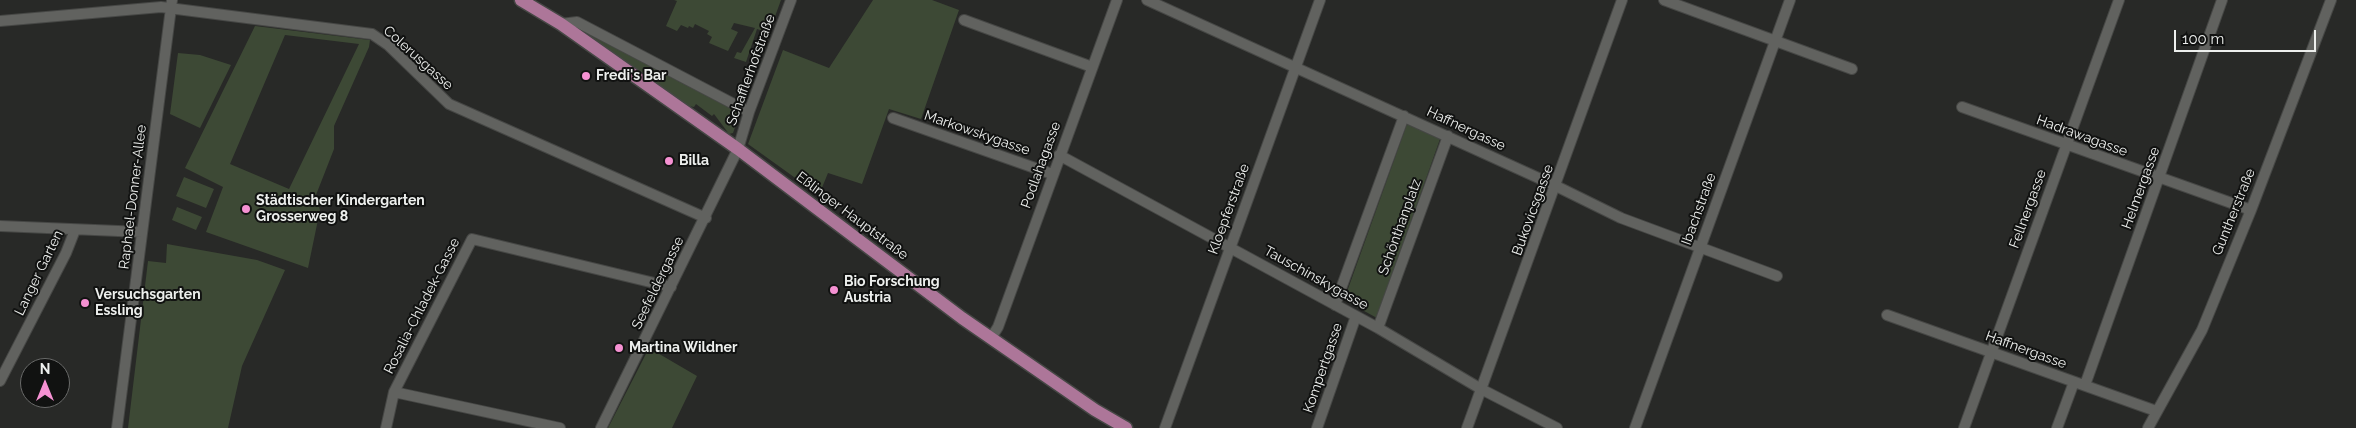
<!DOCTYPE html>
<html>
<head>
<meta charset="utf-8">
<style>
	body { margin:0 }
	#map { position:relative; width:2356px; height:428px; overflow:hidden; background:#282927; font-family:Raleway,sans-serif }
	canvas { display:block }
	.north { position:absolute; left:20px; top:358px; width:50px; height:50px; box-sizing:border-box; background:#111211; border:1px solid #696a69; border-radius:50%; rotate:0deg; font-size:14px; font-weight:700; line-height:20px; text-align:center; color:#edefed }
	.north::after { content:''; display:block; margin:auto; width:18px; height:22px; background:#f591d2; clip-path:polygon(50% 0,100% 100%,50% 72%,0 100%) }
	.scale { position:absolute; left:2174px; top:30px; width:142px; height:22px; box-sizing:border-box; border:2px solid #edefed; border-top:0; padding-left:6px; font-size:15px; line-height:18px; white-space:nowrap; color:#edefed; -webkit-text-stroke:4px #111211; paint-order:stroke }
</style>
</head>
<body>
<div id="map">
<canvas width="2356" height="428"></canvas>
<div class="north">N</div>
<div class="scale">100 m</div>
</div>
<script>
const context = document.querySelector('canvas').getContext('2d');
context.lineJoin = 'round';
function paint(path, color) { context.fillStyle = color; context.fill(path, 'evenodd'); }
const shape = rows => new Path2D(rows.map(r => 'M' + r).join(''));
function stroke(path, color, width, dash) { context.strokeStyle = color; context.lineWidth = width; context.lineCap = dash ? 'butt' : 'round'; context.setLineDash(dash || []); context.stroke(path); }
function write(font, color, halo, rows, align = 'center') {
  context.font = font + ' Raleway,sans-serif'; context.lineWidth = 4; context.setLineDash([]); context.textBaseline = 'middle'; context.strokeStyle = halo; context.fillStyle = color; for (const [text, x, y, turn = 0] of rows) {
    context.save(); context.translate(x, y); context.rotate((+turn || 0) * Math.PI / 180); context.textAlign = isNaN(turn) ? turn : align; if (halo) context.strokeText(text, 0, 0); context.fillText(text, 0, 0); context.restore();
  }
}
const green = shape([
	[674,0,781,0,769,33,757,29,746,62,734,58,737,52,741,53,755,28,734,23,731,29,738,32,728,51,709,43,712,37,707,34,709,31,695,24,693,28,689,26,688,28,681,25,677,31,666,26,677,1],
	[873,0,932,0,959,10,921,119,889,109,862,184,828,173,819,195,748,144,783,50,829,68],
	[575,25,737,110,739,116,733,133,729,134,714,114,712,116,696,104,694,107,683,105,575,29],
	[255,26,370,40,369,47,334,126,334,149,316,195,320,210,308,268,206,232,223,187,185,168],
	[285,35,359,44,289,189,230,164],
	[178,53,200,55,231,65,200,128,170,114],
	[1407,124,1440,139,1377,318,1344,300],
	[184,177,214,189,206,208,176,196],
	[177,207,202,217,196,230,172,220],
	[167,244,257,260,285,270,242,366,228,428,128,428,148,261,166,263],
	[649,348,697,376,672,428,608,428]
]);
const minor = shape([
	[1147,0,1556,186,1621,218,1777,276],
	[1664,0,1852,69],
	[964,20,1092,67],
	[0,21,161,7,372,34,388,45,449,104,706,218],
	[561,24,577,22,749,112],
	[1962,107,2251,210],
	[893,118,1052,174],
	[1059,155,1378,328,1481,389,1557,428],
	[0,226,142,232],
	[1335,305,1404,116],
	[1887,315,2156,411],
	[1378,328,1448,136],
	[991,338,998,327,1117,0],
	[0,381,66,253,75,230],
	[2085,385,2222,0],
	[117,428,172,0],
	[386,428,394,392],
	[560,428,394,392,472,239,671,287],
	[601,428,738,149,749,112,791,0],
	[1165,428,1320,0],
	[1317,428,1356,316],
	[1467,428,1622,0],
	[1635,428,1790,0],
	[1964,428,2119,0],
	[2057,428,2074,382],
	[2148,428,2202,330,2251,210,2331,0]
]);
const major = shape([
	[521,0,561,24,738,149,962,318,1095,410,1126,428]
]);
const markers = [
	[586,76,5,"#f591d2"],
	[669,161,5,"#f591d2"],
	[246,209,5,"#f591d2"],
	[834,290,5,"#f591d2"],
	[85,303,5,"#f591d2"],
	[619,348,5,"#f591d2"]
];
const streetNames = [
	["Colerusgasse",418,58,42],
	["Schafflerhofstraße",751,70,-70],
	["Haffnergasse",1466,129,25],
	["Markowskygasse",977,133,19],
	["Hadrawagasse",2082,136,20],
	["Podlahagasse",1041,165,-70],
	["Helmergasse",2141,188,-70],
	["Raphael-Donner-Allee",133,197,-83],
	["Kloepferstraße",1229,209,-70],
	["Ibachstraße",1699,209,-70],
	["Fellnergasse",2028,209,-70],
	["Bukovicsgasse",1533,210,-70],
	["Guntherstraße",2234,212,-68],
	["Eßlinger Hauptstraße",852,216,37],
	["Schönthanplatz",1400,227,-70],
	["Langer Garten",39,273,-64],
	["Tauschinskygasse",1316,278,29],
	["Seefeldergasse",658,283,-64],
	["Rosalia-Chladek-Gasse",422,306,-63],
	["Haffnergasse",2026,350,20],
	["Kompertgasse",1323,368,-71]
];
const poiNames = [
	["Fredi's Bar",596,76],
	["Billa",679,161],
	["Städtischer Kindergarten",256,201],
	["Grosserweg 8",256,217],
	["Bio Forschung",844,282],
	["Austria",844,298],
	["Versuchsgarten",95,295],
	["Essling",95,311],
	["Martina Wildner",629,348]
];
paint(green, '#3d4935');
stroke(minor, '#464745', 12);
stroke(major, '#464745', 15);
stroke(minor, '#61625f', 10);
stroke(major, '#ad7699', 12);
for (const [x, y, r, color] of markers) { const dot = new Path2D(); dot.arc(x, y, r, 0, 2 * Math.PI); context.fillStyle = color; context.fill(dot); stroke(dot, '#111211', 2); }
write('14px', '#edefed', '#111211', streetNames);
write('bold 14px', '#edefed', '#111211', poiNames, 'left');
</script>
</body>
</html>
